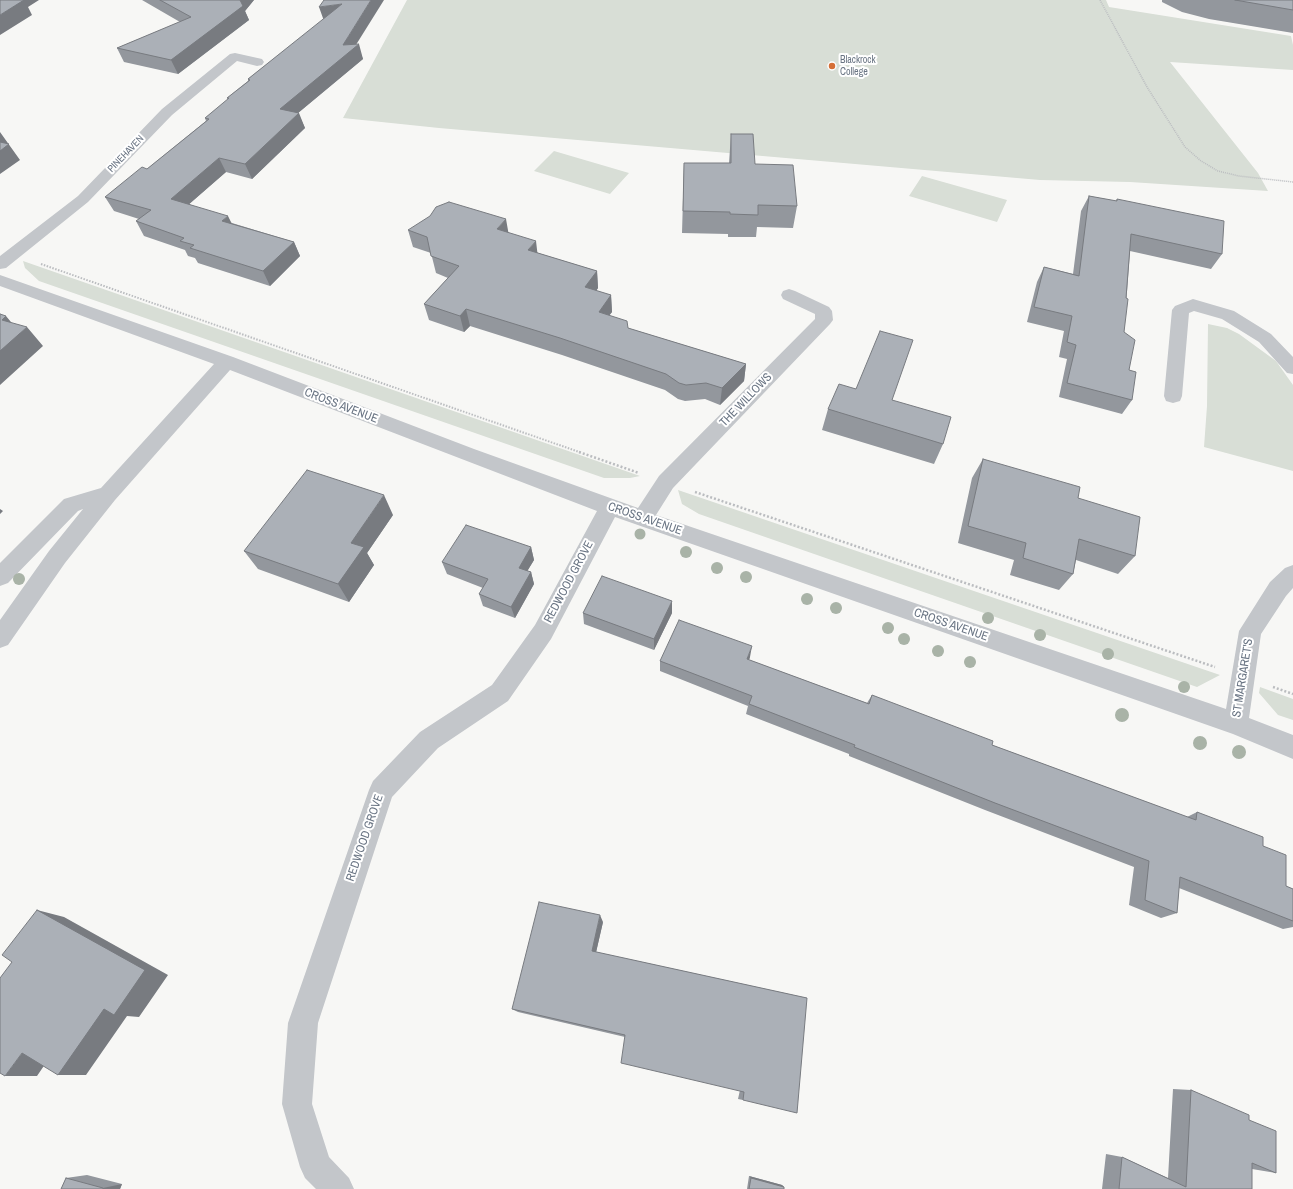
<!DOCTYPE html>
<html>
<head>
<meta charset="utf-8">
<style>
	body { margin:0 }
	canvas { display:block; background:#f7f7f5 }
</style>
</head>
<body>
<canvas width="1293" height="1189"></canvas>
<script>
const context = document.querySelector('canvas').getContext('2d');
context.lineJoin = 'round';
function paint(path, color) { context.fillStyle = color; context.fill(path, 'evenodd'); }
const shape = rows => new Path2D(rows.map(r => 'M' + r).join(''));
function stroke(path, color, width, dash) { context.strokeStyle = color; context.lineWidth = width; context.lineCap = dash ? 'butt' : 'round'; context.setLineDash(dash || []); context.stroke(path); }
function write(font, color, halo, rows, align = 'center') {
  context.font = font + ' "Archivo Narrow",sans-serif'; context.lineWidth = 4; context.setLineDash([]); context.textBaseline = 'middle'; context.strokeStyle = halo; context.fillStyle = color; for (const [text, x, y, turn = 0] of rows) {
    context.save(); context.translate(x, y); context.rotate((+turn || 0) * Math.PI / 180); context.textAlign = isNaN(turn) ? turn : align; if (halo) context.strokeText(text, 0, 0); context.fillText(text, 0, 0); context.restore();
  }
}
const green = shape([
	[407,0,1106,0,1109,7,1291,36,1293,45,1293,70,1170,62,1258,173,1268,191,1130,182,1040,180,439,128,343,118],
	[554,151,629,173,610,194,534,171],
	[922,176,1007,200,997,222,909,196],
	[23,261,640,476,630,478,604,478,39,281,25,268],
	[1208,324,1227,328,1239,334,1276,361,1293,385,1293,471,1204,447,1207,406],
	[678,490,1220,675,1197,687,699,514,682,504],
	[1260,687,1293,699,1293,720,1278,715,1259,693]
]);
const pathFar2 = shape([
	[1100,0,1147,87,1185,147,1201,161,1218,171,1239,176,1293,182]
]);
const pathFar1 = shape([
	[41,264,582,453]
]);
const path = shape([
	[579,452,639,473],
	[695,492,1215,667],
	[1273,687,1293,694]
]);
const minor = shape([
	[235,53,262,59,264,62,262,65,257,66,237,61,172,115,88,202,6,268,0,269,0,256,78,196,162,109,230,54,235,53],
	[0,275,233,357,474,449,638,508,659,476,815,319,815,314,783,299,781,295,783,291,789,289,795,291,829,307,832,311,833,320,830,324,673,488,656,515,1226,709,1239,631,1270,582,1285,568,1293,565,1293,588,1286,596,1261,634,1249,718,1293,735,1293,759,1233,734,615,517,551,639,508,701,438,748,392,797,318,1023,312,1104,329,1157,349,1178,354,1189,316,1189,305,1178,300,1167,282,1104,288,1023,369,790,373,781,420,732,492,685,535,625,597,511,230,370,115,500,65,563,8,645,0,648,0,620,49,551,83,509,78,511,8,583,0,586,0,563,64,499,101,488,214,364,0,286,0,275],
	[1193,299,1234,311,1271,334,1293,357,1293,374,1287,373,1259,342,1222,319,1194,311,1189,313,1182,396,1180,401,1173,403,1166,401,1164,396,1172,310,1175,306,1193,299]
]);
const trees = [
	[640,534,5.5],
	[686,552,6],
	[717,568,6],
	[746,577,6],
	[19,579,6],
	[807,599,6],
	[836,608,6],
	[988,618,6],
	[888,628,6],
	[1040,635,6],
	[904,639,6],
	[938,651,6],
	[1108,654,6],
	[970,662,6],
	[1184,687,6],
	[1122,715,7],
	[1200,743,7],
	[1239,752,7]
];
const wall = shape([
	[142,0,254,0,245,11,249,20,178,74,124,62,117,48,180,22],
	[1162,0,1293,0,1293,33,1209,19,1182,12,1162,2],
	[323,20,357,45,363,59,298,113,305,128,252,179,226,172,189,204,232,223,294,242,300,256,270,286,198,263,195,258,188,256,185,250,144,236,136,221,139,219,114,211,105,197,147,169,206,121,205,118,228,100,227,98,248,81,248,79],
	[731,134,755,164,797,206,793,228,757,227,756,237,728,237,728,234,682,233,684,163,729,163],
	[1089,196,1116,201,1117,199,1222,254,1211,269,1130,251,1124,332,1129,370,1132,400,1122,414,1059,397,1067,359,1059,357,1064,331,1027,322,1037,282,1044,267,1073,274,1081,211],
	[408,230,508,232,538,253,597,271,598,288,596,291,611,295,612,312,609,315,628,328,746,364,744,381,720,405,705,399,685,401,678,399,665,390,562,355,470,326,464,332,429,320,424,304,448,278,436,273,431,253,413,247],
	[892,400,943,444,934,464,822,430,828,409],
	[983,459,1078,498,1135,556,1118,574,1076,560,1073,574,1059,590,1010,575,1014,560,958,543,972,478],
	[393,515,367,553,374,565,349,602,258,569,244,551],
	[531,547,534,560,527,571,531,572,534,584,515,618,483,606,479,594,483,588,447,574,442,562],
	[583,613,672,613,654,650,584,624],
	[750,657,749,660,867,703,872,695,992,745,1187,817,1197,812,1263,846,1286,886,1293,889,1293,927,1283,929,1179,888,1177,913,1161,918,1129,905,1134,867,985,810,849,756,849,754,746,714,748,706,660,671,660,661],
	[603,922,596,952,807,998,743,1100,738,1099,740,1090,625,1037,518,1012,512,1009],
	[1173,1089,1191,1090,1249,1120,1276,1173,1252,1169,1252,1189,1102,1189,1106,1154,1122,1157,1168,1178],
	[87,1175,122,1184,120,1189,61,1189,66,1178],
	[749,1176,782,1185,784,1187,784,1189,747,1189]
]);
const shadedWall = shape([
	[23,0,39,0,28,7,32,15,0,35,0,15],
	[240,0,254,0,245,11,249,20,178,74,171,60],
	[371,0,384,0,354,48,359,44,363,59,286,123,280,109,343,45],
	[342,4,324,21,319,7],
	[299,113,305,128,252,179,245,164],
	[0,132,20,160,0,174],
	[219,158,226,172,179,213,171,199],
	[228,216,235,230,222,221],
	[506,219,509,236,497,229],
	[536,241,538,258,528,250],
	[294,242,300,256,270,286,263,271],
	[597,271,598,288,587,304,585,287],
	[611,295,612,312,600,328,599,312],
	[466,309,470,326,464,332,460,316],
	[6,316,20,333,27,327,43,346,0,385,0,351,2,320],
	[746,364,744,381,720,405,722,388],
	[384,495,393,515,367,553,374,565,349,602,338,584,351,543],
	[0,509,3,511,0,514],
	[531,547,534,560,522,580,519,568],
	[531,572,534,584,515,618,511,607],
	[672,601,672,613,654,650,654,639],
	[752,646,750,657,745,670,747,659],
	[37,910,64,917,168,975,139,1017,127,1016,86,1075,58,1075],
	[600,915,603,922,595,957,592,951],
	[22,1053,52,1054,37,1076,5,1076],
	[749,1176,782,1185,784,1187,751,1178],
	[122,1184,120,1189,103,1189,103,1188]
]);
const building = shape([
	[0,0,24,0,0,15,0,0],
	[160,0,240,0,243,6,171,60,117,48,191,17,160,0],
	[324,0,371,0,343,45,359,44,280,109,299,113,245,164,219,158,171,199,228,216,222,221,294,242,263,271,190,248,194,245,180,241,184,238,136,221,151,210,105,197,142,167,147,169,209,119,205,118,229,98,227,98,250,80,248,79,342,4,319,7,324,0],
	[1235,0,1293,0,1293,10,1235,0],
	[731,134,753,134,755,164,793,165,797,206,758,205,758,215,730,214,730,212,683,211,684,163,731,163,731,134],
	[0,142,9,144,0,151,0,142],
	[1089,196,1117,201,1117,199,1224,221,1222,254,1131,234,1126,298,1128,299,1124,332,1135,340,1129,370,1136,372,1132,400,1067,383,1076,345,1067,342,1072,316,1034,307,1044,267,1079,276,1089,196],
	[449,202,506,219,497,229,536,241,528,250,597,271,585,287,611,295,599,312,627,321,628,328,746,364,722,388,706,383,686,385,679,383,666,374,560,338,466,309,460,316,424,304,459,266,431,256,427,237,408,230,430,216,436,207,449,202],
	[0,314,6,316,2,320,27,327,0,351,0,314],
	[880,331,913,340,892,400,951,417,943,444,828,409,839,384,856,389,880,331],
	[983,459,1080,487,1078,498,1140,517,1135,556,1079,539,1073,574,1023,558,1026,543,968,526,983,459],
	[307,470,384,495,351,543,364,547,338,584,244,551,307,470],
	[466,525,531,547,519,568,531,572,511,607,479,594,488,579,442,562,466,525],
	[602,576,672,601,654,639,583,613,602,576],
	[679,620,752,646,747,659,869,704,872,695,993,741,992,745,1196,820,1197,812,1263,837,1263,846,1286,855,1286,886,1293,889,1293,921,1180,877,1177,913,1145,900,1149,861,995,803,854,747,855,745,749,704,752,696,660,661,679,620],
	[539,902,600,915,592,951,807,998,797,1113,743,1100,744,1092,621,1063,625,1035,512,1009,539,902],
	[37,910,145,970,114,1015,104,1009,58,1075,22,1053,5,1076,0,1073,0,978,12,962,2,955,37,910],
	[1191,1090,1249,1115,1249,1120,1276,1131,1276,1173,1252,1163,1252,1189,1119,1189,1122,1157,1186,1187,1191,1090],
	[66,1178,103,1188,103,1189,61,1189,66,1178],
	[751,1178,784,1187,784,1189,749,1189,751,1178]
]);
const markers = [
	[832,66,4,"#d56f37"]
];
const farPoinames = [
	["Blackrock",840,60],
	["College",840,72]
];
const farStreetnames = [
	["PINEHAVEN",126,154,-46]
];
const streetNames = [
	["THE WILLOWS",746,400,-46],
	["CROSS AVENUE",341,406,21],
	["CROSS AVENUE",645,519,19],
	["REDWOOD GROVE",569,582,-62],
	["CROSS AVENUE",951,625,19],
	["ST MARGARET'S",1243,678,-81],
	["REDWOOD GROVE",365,838,-71]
];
paint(green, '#d8ded6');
stroke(pathFar2, '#bbbdc0', 1.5, [1, 1]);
stroke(pathFar1, '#bbbdc0', 2, [1.5, 1.5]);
stroke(path, '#bbbdc0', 2.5, [2, 2]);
paint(minor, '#c3c6ca');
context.fillStyle = '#a9b3a7';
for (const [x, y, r] of trees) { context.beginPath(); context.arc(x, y, r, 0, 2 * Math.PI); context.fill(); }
paint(wall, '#93979d');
paint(shadedWall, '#787b80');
paint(building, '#abb0b7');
stroke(building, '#787b80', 1);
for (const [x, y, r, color] of markers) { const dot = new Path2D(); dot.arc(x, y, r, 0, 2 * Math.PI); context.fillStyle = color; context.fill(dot); stroke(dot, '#fff', 1.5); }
write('10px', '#697483', '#fff', farPoinames, 'left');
write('10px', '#697483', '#fff', farStreetnames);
write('12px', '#697483', '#fff', streetNames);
</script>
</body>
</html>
